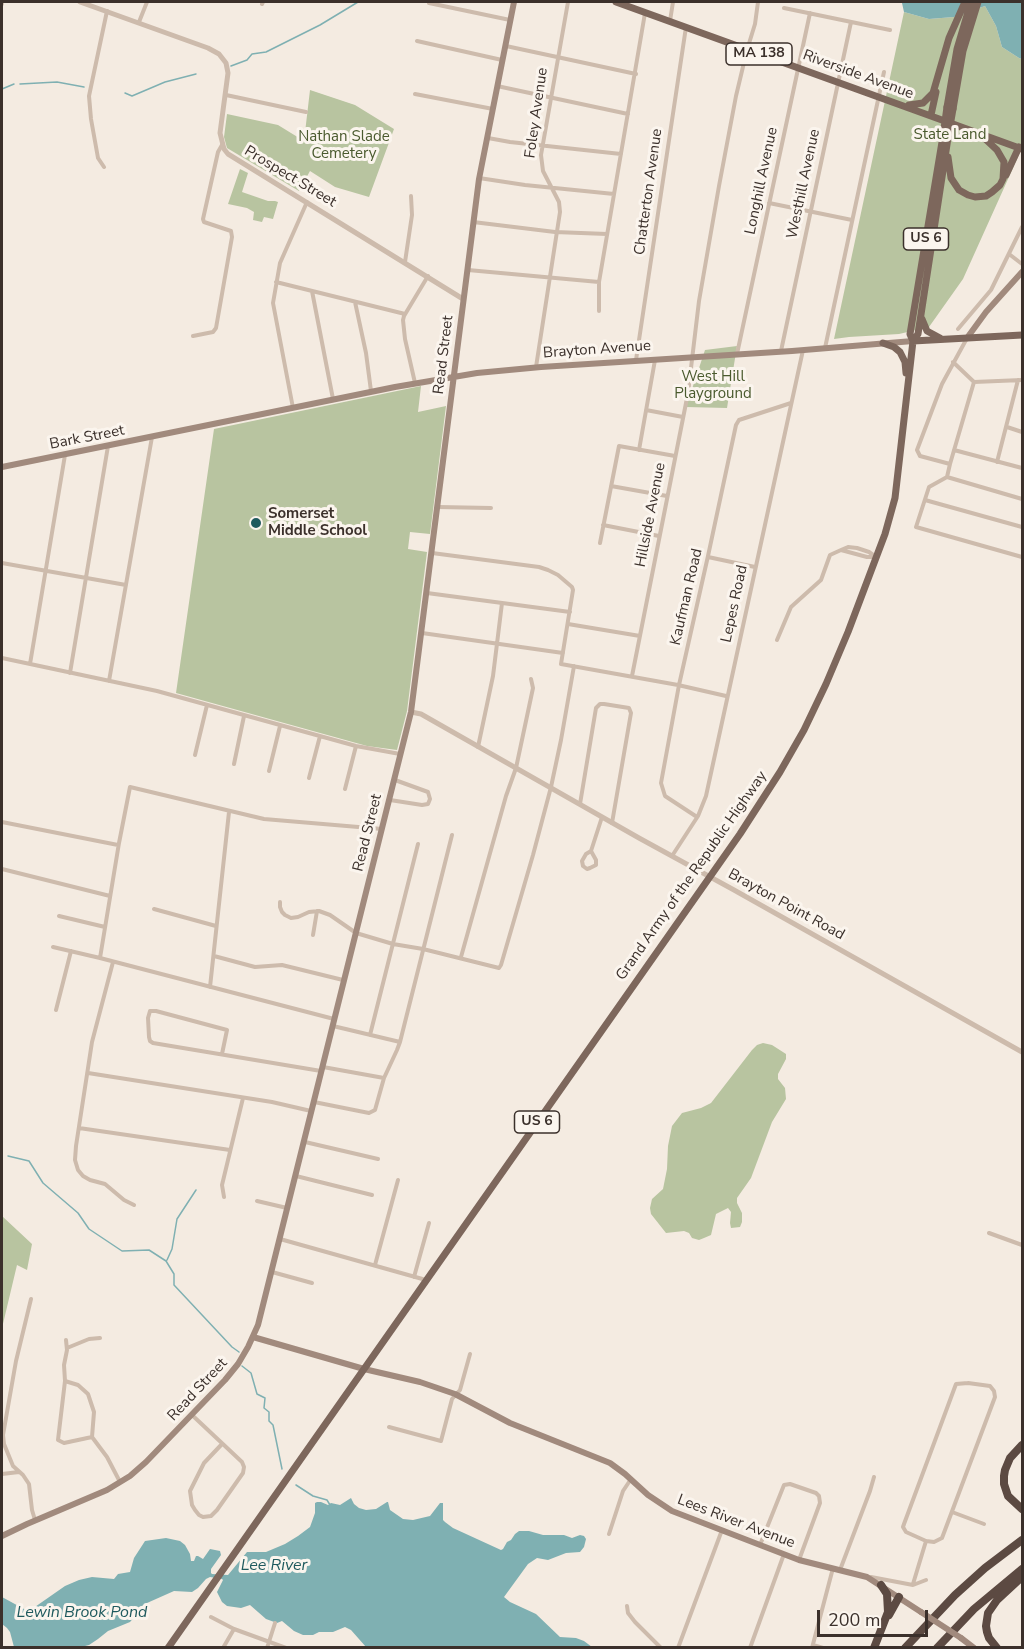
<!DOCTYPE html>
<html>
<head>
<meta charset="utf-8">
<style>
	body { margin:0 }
	#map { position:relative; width:1024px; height:1649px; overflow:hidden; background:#f4ebe1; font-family:"Nunito Sans",sans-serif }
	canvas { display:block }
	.frame { position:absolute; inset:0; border:3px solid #3b302b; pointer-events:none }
	.scale { position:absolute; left:817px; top:1610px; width:111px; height:27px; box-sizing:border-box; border:3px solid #3b302b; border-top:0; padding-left:8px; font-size:18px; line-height:21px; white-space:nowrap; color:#3b302b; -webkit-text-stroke:4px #fbf5ee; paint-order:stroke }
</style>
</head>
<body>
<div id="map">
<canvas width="1024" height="1649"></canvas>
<div class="frame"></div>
<div class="scale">200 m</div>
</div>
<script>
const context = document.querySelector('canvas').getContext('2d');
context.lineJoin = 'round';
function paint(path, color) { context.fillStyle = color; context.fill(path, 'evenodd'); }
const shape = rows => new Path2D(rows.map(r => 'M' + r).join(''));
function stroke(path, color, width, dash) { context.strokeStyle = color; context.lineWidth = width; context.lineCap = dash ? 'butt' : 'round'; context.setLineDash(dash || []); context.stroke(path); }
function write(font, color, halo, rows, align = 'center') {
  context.font = font + ' "Nunito Sans",sans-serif'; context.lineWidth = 6; context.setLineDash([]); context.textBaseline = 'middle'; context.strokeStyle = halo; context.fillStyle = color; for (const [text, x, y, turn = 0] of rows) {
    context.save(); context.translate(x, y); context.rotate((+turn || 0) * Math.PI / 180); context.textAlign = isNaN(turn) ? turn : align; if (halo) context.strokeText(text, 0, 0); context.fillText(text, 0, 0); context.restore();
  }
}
const green = shape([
	[985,6,996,26,1002,47,1019,58,1022,59,1022,148,963,279,929,327,899,334,849,337,834,339,904,12,929,19,954,17],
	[310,90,355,105,394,129,369,197,335,187,310,171,299,191,227,148,224,137,227,114,278,125,304,141],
	[240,169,248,173,242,192,268,201,275,201,278,202,273,219,264,217,262,222,253,220,254,212,247,208,228,204],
	[737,346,727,408,686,407,705,350],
	[421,386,418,412,446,406,430,534,410,532,408,549,427,552,407,711,397,750,367,746,176,693,214,429],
	[763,1043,772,1045,786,1054,786,1059,778,1074,778,1079,785,1088,786,1099,772,1122,751,1178,737,1198,737,1203,742,1213,742,1222,740,1227,731,1228,730,1223,731,1212,728,1208,716,1214,711,1235,704,1238,699,1240,692,1238,689,1233,684,1231,666,1233,651,1214,650,1208,652,1199,663,1189,667,1169,668,1146,672,1126,682,1113,701,1108,711,1103,752,1050,757,1045],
	[2,1216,32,1244,27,1270,17,1265,2,1328]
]);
const water = shape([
	[897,2,1022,2,1022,59,1019,58,1002,47,996,26,985,6,954,17,929,19,904,12,902,3],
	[351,1498,354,1504,359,1508,366,1510,376,1509,387,1502,388,1502,390,1510,403,1519,413,1520,430,1516,440,1503,443,1503,443,1520,445,1522,453,1528,501,1550,503,1549,507,1542,511,1540,515,1534,519,1531,529,1531,543,1535,564,1535,572,1538,580,1535,584,1536,586,1539,584,1547,580,1552,566,1553,548,1560,537,1558,528,1564,504,1597,510,1602,536,1614,560,1637,576,1638,584,1641,592,1647,366,1647,351,1630,345,1627,333,1632,319,1632,313,1635,303,1635,294,1631,282,1621,277,1623,266,1619,250,1605,241,1608,227,1606,222,1602,217,1592,223,1580,222,1579,210,1577,206,1579,198,1588,192,1592,174,1591,147,1603,140,1607,138,1613,130,1622,108,1631,98,1639,89,1645,77,1648,14,1647,10,1632,7,1628,2,1624,2,1597,24,1609,32,1609,65,1586,79,1580,92,1577,114,1579,118,1574,130,1572,134,1558,145,1541,166,1538,180,1541,185,1545,190,1554,191,1561,194,1561,196,1556,198,1556,203,1559,210,1549,220,1551,221,1555,211,1569,211,1573,212,1574,228,1575,247,1552,266,1552,285,1544,298,1536,310,1527,315,1513,315,1503,317,1502,321,1502,328,1505,331,1503,340,1505]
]);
const stream = shape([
	[374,2,376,2],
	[231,66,247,60,252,54,266,52,320,25,358,2],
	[20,84,57,82,84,87],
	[2,89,14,84],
	[125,93,132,96,165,82,196,74],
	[8,1156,29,1161,43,1183,78,1213,89,1229,122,1251,149,1250,166,1261,174,1274,174,1285,232,1347,239,1352],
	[167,1260,172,1249,177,1219,196,1190],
	[242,1366,251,1373,257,1394,265,1398,264,1408,269,1412,269,1421,273,1425,282,1469],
	[296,1485,313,1496,327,1500,330,1505]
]);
const minor = shape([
	[429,3,510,20],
	[2,4,2,2],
	[262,4,263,2],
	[784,8,890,30],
	[670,21,673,2],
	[139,22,147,2],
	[417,41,502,60],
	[506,46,636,74],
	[497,86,628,114],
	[415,94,493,109],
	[226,95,306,112],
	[488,138,510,142,621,154],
	[104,167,98,158,91,119,89,96,107,11],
	[479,178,525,185,614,194],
	[769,203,852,220],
	[473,222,555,232,607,234],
	[1009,254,1022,264],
	[405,262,412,215,411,196],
	[468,270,599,282],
	[276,282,405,314],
	[312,291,333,399],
	[355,302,366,353,371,391],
	[599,311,599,282,645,13],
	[958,329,991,290,1022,227],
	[193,336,213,332,216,328,232,237,231,231,204,222,203,219,218,152,222,145],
	[825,348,884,72],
	[781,351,851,22],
	[737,354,810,13],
	[636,360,686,27],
	[953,362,974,382,1022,380],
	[536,367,560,212,559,202,543,171,541,155,568,2],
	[974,382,950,464,947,477,929,487,916,527,1022,557],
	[415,383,405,339,403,320,404,316,428,276],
	[293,408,273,303,280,263,307,202],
	[646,410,683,417],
	[1007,427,1022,432],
	[639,450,655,360],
	[954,450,1022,468],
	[997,462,1018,380],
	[950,464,920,456,917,450,942,384,966,340],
	[947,477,1022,499],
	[611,486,667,496],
	[925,500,1022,527],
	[438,507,491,508],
	[603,525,659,536],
	[600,543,619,446,675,456],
	[848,547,857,548,869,552,876,557,867,557,841,550,848,547],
	[432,553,539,567,548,570,558,575,572,587,573,590,561,664,678,685,726,696],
	[708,557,755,567],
	[2,563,126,585],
	[427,593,570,612],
	[568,624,640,636],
	[422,633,563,653],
	[777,640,791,607,821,580,830,555,841,550],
	[2,658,157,691,356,746,400,754],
	[30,664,65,455],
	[70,673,108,446],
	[632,676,688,393,699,301,719,186,736,96,747,50,755,24,758,2],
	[109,681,152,437],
	[478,747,493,676,502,603],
	[195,755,207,705],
	[234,764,244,716],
	[269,771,280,726],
	[309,778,320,736],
	[345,789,356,746],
	[390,800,422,805,428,804,430,799,428,792,395,780],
	[580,804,596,708,600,704,604,704,629,708,631,713,612,823],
	[697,817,665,796,661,783,679,685,708,556,736,425,739,420,791,403],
	[2,822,118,845],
	[591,851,596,860,596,865,590,868,587,869,583,866,582,861,586,854,591,851],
	[591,851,602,817],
	[672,856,698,816,706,796,803,350],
	[2,869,110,896],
	[280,902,280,907,282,912,285,915,291,918,298,917,309,912,319,911,330,915,356,933,393,944,423,949,499,968,501,965,533,855,551,787,561,740,574,666],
	[154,909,216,926],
	[59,916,105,927],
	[313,935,317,911],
	[53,947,100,958,334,1019],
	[214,956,255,967,282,965,343,980],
	[461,957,506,796,516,768,533,688,531,679],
	[100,958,119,843,130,787,264,819,382,829],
	[113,962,92,1042,76,1146,75,1160,78,1170,83,1176,90,1180,105,1184,124,1200,134,1205],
	[210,987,229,812],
	[56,1010,71,951],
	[333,1026,400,1042],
	[370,1035,418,844],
	[222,1054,227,1030,156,1011,150,1011,148,1018,149,1037,150,1041,153,1043,321,1071],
	[323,1067,384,1078],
	[88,1073,272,1102,311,1111],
	[314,1102,369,1113,375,1110,384,1078,397,1050,400,1042,452,835],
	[79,1128,230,1150],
	[305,1142,378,1159],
	[296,1176,372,1195],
	[224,1197,222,1185,243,1098],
	[257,1201,287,1208],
	[989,1233,1022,1245],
	[280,1239,426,1280],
	[375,1265,398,1180],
	[272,1272,312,1283],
	[414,1277,429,1223],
	[31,1299,16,1361,3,1435,4,1444,13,1466,23,1475,29,1484,32,1510,35,1520],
	[66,1340,67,1350,64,1365,65,1381,58,1440,64,1443,92,1437],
	[67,1348,89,1339,100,1338],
	[65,1381,78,1385,88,1394,94,1412,92,1437,107,1457,120,1482],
	[968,1383,990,1386,994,1391,995,1397,942,1538,934,1542,926,1541,906,1532,903,1527,904,1524,956,1384,968,1383],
	[192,1415,242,1462,244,1467,243,1473,217,1510,211,1516,203,1517,199,1515,195,1510,192,1505,190,1491,204,1463,222,1444],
	[389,1427,441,1441,452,1399,460,1390,470,1354],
	[2,1474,19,1472],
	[952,1512,984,1524],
	[609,1534,623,1491,631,1479],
	[760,1545,784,1485,790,1484,816,1493,819,1496,820,1503,799,1560],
	[840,1570,870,1491,874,1477],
	[871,1577,913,1585,926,1580],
	[913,1584,926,1541],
	[627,1606,628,1613,635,1622,661,1648],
	[211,1617,234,1629,286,1648],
	[813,1645,823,1648],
	[223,1648,234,1629],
	[267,1648,275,1623],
	[678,1648,722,1530],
	[750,1648,784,1554],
	[812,1648,833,1568]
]);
const tertiary = shape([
	[80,2,208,48,219,54,226,63,228,73,220,133,224,149,228,154,463,299],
	[411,712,421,714,639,838,734,890,1022,1052]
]);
const secondary = shape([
	[967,338,986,312,1022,272],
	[2,467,395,387,477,373,541,367,792,351,913,341],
	[253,1337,364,1369,420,1382,455,1394,510,1423,610,1463,625,1474,648,1495,672,1511,799,1560,867,1577,921,1612],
	[2,1536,27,1524,107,1490,130,1476,146,1462,225,1380,238,1364,248,1347,258,1325,411,712,479,179,514,2],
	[961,1638,974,1648]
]);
const primary = shape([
	[616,2,1022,149],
	[909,105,923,103,933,93,949,38,965,2],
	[947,107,957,49,971,2],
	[953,109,963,51,978,2],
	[931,115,936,92],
	[948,157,951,178,959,190,968,195,975,197,986,196,992,192,1000,185,1003,179,1004,162,997,150,981,135],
	[1006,175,1019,147],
	[922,319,927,331,940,338],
	[913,341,918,334,948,138],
	[913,341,1022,335],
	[883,343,894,347,900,352,905,362,906,373],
	[168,1648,740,834,780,772,804,730,826,684,848,632,885,534,895,498,913,341,910,334,943,136]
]);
const motorway = shape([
	[1022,1445,1010,1458,1005,1470,1004,1476,1004,1484,1008,1496,1022,1509],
	[889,1615,899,1597],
	[874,1648,888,1612,887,1594,881,1585],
	[905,1648,955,1595,985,1568,1022,1540],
	[937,1648,974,1609,1022,1569],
	[997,1648,989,1638,987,1632,986,1626,988,1613,997,1600,1022,1577]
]);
const secondaryBridge = shape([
	[921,1612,961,1638]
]);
const primaryBridge = shape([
	[943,136,947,107],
	[948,138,953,109]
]);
const markers = [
	[256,523,6,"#1f5a5e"]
];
const shields = [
	[759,54,66],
	[926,239,45],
	[537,1122,45]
];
const shieldNames = [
	["MA 138",759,54],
	["US 6",926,239],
	["US 6",537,1122]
];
const streetNames = [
	["Riverside Avenue",858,75,20],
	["Foley Avenue",537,113,-82],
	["Prospect Street",290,177,31],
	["Longhill Avenue",762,181,-78],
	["Westhill Avenue",804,184,-78],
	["Chatterton Avenue",649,192,-82],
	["Brayton Avenue",597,350,-4],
	["Read Street",444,355,-83],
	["Bark Street",87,438,-11],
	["Hillside Avenue",651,515,-79],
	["Kaufman Road",687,597,-77],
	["Lepes Road",735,604,-78],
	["Read Street",368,833,-76],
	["Grand Army of the Republic Highway",692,876,-55],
	["Brayton Point Road",786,905,29],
	["Read Street",198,1390,-47],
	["Lees River Avenue",736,1522,21]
];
const parkNames = [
	["State Land",950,135],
	["Nathan Slade",344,137],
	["Cemetery",344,154],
	["West Hill",713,377],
	["Playground",713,394]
];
const poiNames = [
	["Somerset",268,514],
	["Middle School",268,531]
];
const waterNames = [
	["Lee River",274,1566],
	["Lewin Brook Pond",82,1613]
];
paint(green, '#b8c4a0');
paint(water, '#7fb0b2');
stroke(stream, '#7fb0b2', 1.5);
stroke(minor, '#cdbbac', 4);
stroke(tertiary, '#cdbbac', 5);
stroke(secondary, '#a18a7d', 6);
stroke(primary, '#7d675c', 7);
stroke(motorway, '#5c4a42', 8);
stroke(secondaryBridge, '#a18a7d', 6);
stroke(primaryBridge, '#7d675c', 7);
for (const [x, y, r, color] of markers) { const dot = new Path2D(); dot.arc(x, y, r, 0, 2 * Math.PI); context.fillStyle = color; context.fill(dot); stroke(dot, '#fbf5ee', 2); }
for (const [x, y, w] of shields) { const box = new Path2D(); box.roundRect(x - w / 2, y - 11, w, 22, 4.5); context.fillStyle = '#fbf5ee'; context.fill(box); stroke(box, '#3b302b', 1.5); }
write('bold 14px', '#3b302b', null, shieldNames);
write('15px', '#3b302b', '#fbf5ee', streetNames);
write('15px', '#4a5a2e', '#fbf5ee', parkNames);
write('bold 15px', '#3b302b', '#fbf5ee', poiNames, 'left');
write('italic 16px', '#1f5a5e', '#fbf5ee', waterNames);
</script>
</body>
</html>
